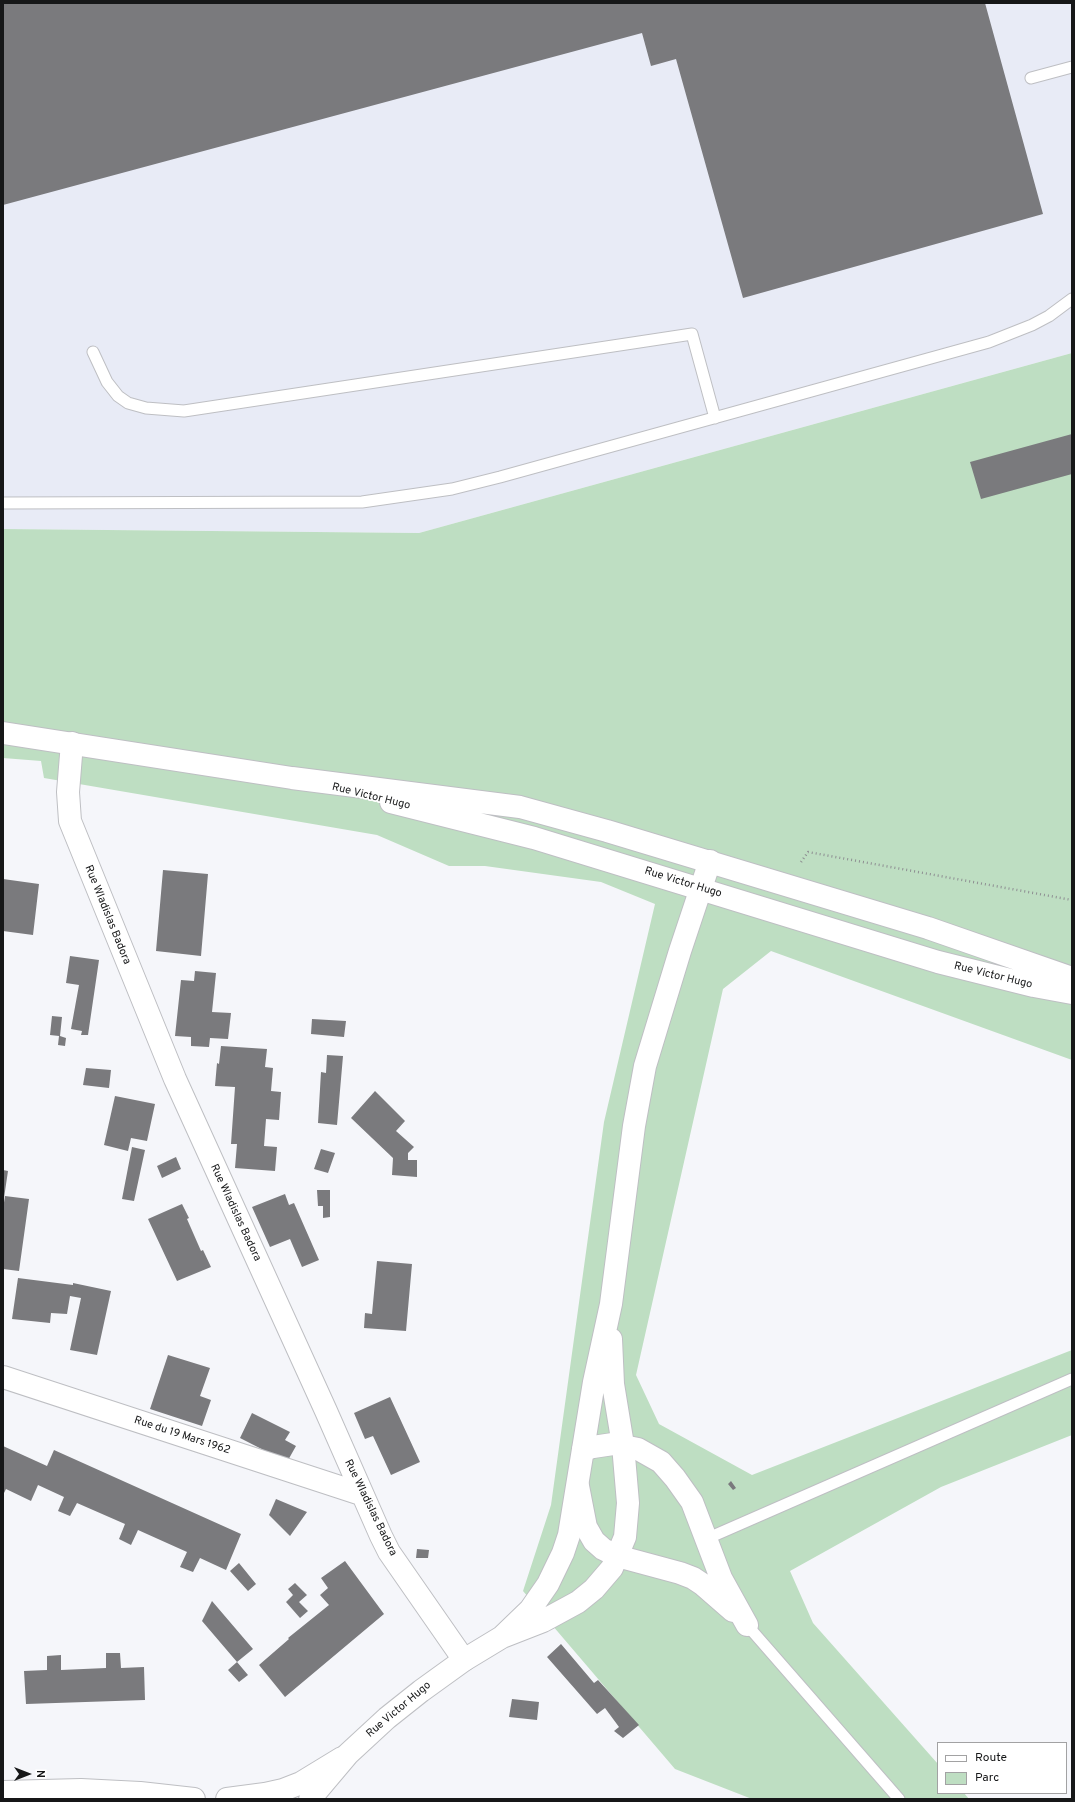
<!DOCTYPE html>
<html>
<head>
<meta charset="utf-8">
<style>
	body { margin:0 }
	#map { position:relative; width:1075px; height:1802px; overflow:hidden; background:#f5f6fa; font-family:Overpass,sans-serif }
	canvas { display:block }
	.frame { position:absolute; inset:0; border:4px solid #161718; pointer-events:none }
	.legend { position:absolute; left:937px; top:1742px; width:130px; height:52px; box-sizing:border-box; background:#fff; border:1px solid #a2a2a3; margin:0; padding:5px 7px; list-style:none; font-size:12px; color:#161718 }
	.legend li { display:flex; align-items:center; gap:8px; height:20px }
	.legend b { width:20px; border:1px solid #a2a2a3 }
	.north { position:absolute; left:8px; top:1754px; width:40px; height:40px; -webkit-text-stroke:3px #fff; paint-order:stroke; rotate:90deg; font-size:11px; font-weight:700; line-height:16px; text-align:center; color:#161718 }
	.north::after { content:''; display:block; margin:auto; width:14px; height:18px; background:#161718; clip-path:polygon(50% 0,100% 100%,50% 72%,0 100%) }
</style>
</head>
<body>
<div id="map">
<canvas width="1075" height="1802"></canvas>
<div class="frame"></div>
<ul class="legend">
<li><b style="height:5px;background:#fff"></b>Route</li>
<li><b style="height:11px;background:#bedec2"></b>Parc</li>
</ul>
<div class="north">N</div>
</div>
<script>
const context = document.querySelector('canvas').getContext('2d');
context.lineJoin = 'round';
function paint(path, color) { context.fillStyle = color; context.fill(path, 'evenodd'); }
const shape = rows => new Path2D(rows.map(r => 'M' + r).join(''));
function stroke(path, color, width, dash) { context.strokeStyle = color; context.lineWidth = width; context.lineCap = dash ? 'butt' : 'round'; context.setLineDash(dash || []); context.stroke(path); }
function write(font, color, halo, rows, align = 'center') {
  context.font = font + ' Overpass,sans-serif'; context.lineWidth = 3.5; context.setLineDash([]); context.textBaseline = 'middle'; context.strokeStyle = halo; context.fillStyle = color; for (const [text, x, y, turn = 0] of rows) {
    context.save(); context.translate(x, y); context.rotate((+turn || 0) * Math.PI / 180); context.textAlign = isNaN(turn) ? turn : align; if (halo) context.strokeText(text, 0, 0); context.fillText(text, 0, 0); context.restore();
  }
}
const built = shape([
	[3,3,1072,3,1072,353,419,533,3,529]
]);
const green = shape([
	[1072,353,1072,1060,771,951,723,989,636,1375,659,1424,752,1475,1072,1350,1072,1435,941,1487,790,1571,813,1623,938,1764,938,1793,964,1793,969,1799,752,1799,675,1769,523,1591,551,1505,604,1122,655,904,601,882,485,866,449,866,377,835,44,778,41,761,3,758,3,529,419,533]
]);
const building = shape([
	[3,3,985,3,1043,214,743,298,676,59,651,66,642,33,3,205],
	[1072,434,1072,474,981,499,970,462],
	[163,870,208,874,201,956,156,951],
	[3,879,39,884,33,935,3,931],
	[70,956,99,960,88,1035,81,1035,82,1031,71,1029,79,985,66,983],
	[195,971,216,973,212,1012,231,1013,228,1039,210,1038,209,1047,191,1046,191,1037,175,1036,181,980,194,981],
	[52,1016,62,1017,60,1036,66,1038,65,1046,58,1045,59,1036,50,1035],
	[312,1019,346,1021,344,1037,311,1034],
	[221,1046,267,1049,265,1067,273,1068,271,1091,281,1092,279,1120,266,1119,264,1146,277,1147,275,1171,235,1168,237,1144,231,1144,235,1087,215,1086,217,1063,219,1064],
	[327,1055,343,1056,337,1125,318,1123,321,1072,326,1073],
	[86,1068,111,1070,109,1088,83,1085],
	[375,1091,405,1121,396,1131,414,1147,408,1153,408,1160,417,1160,417,1177,392,1175,393,1158,351,1118],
	[115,1096,155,1104,147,1141,131,1138,128,1151,104,1145],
	[132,1147,145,1150,134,1201,122,1199],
	[321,1149,335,1153,328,1173,314,1169],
	[176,1157,181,1169,162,1178,157,1166],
	[3,1170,8,1171,4,1198,3,1198],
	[317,1190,330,1190,330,1217,323,1218,323,1206,318,1206],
	[285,1194,289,1205,294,1203,319,1260,302,1267,290,1239,270,1247,252,1207],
	[5,1196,29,1199,19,1271,3,1269,3,1209],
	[182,1204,189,1218,187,1219,201,1251,203,1250,211,1267,177,1281,148,1219],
	[377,1261,412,1264,406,1331,364,1328,365,1313,372,1314],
	[18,1278,73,1285,73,1283,111,1291,97,1355,70,1350,81,1298,70,1296,67,1314,51,1313,50,1323,12,1319],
	[168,1355,210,1368,200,1396,211,1400,202,1426,150,1409],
	[390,1397,420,1462,391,1475,373,1436,365,1439,354,1413],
	[252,1413,290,1432,285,1440,296,1446,287,1462,240,1438],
	[3,1446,47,1466,54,1450,241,1534,226,1570,200,1558,193,1572,180,1567,187,1552,138,1530,131,1545,119,1539,125,1524,77,1503,70,1516,58,1511,64,1497,38,1485,31,1501,6,1489,3,1495],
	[731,1481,736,1488,733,1490,728,1484],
	[276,1499,307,1512,290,1536,269,1515],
	[417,1549,429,1550,428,1558,416,1558],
	[345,1561,384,1614,285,1697,259,1665,289,1639,288,1638,329,1605,320,1595,328,1588,321,1578],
	[239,1563,256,1584,248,1591,230,1571],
	[295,1583,307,1595,299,1602,308,1611,300,1618,286,1602,293,1595,288,1589],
	[212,1601,253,1649,237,1662,202,1621],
	[561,1644,594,1683,598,1680,639,1725,623,1738,614,1731,619,1727,605,1708,597,1714,547,1657],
	[106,1653,120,1653,121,1668,144,1667,145,1700,26,1704,24,1671,47,1670,47,1656,61,1655,61,1670,106,1668],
	[237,1662,248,1675,239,1682,228,1670],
	[512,1699,539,1702,537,1720,509,1717]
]);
const path = shape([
	[801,862,808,852,1072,900]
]);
const service = shape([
	[1031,78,1072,67],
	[93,352,107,382,118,396,128,403,146,408,184,411,692,334,715,418],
	[3,503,362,502,452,489,500,477,989,342,1032,325,1049,316,1072,299],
	[706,1539,1072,1379],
	[747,1625,899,1799]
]);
const minor = shape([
	[72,743,68,792,70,821,175,1079,326,1411,381,1536,389,1552,464,1660],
	[3,1377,361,1494],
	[583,1450,593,1447,613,1444,638,1449,661,1462,675,1478,692,1502,721,1578,747,1625],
	[578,1486,586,1527,594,1541,603,1549,617,1556,680,1573,693,1578,702,1584,733,1611],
	[3,1792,81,1790,140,1793,194,1799],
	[227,1799,265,1794,283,1790,301,1783,342,1758]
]);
const tertiary = shape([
	[502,1637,530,1610,548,1584,563,1553,569,1535,594,1382,611,1304,634,1126,645,1066,680,951,710,861],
	[310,1799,348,1754,387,1718,421,1691,464,1660,502,1637,543,1621,578,1602,594,1589,612,1568,625,1537,628,1503,623,1445,613,1384,611,1339]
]);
const secondary = shape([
	[3,733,292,778,520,807,607,831,928,928,1072,978],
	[391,802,534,838,938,962,1034,986,1072,993]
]);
const streetNames = [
	["Rue Victor Hugo",371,797,14],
	["Rue Victor Hugo",683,883,17],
	["Rue Wladislas Badora",107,915,68],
	["Rue Victor Hugo",993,976,14],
	["Rue Wladislas Badora",235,1213,65],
	["Rue du 19 Mars 1962",182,1436,18],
	["Rue Wladislas Badora",370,1508,64],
	["Rue Victor Hugo",399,1710,-40]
];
paint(built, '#e8ebf6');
paint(green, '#bedec2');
paint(building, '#7a7a7d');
stroke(service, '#bebfc3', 13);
stroke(minor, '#bebfc3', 24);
stroke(tertiary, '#bebfc3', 24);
stroke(secondary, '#bebfc3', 24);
stroke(path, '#8e8f92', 2.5, [1, 3]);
stroke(service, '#fff', 11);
stroke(minor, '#fff', 22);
stroke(tertiary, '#fff', 22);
stroke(secondary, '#fff', 22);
write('11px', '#161718', '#fff', streetNames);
</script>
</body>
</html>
